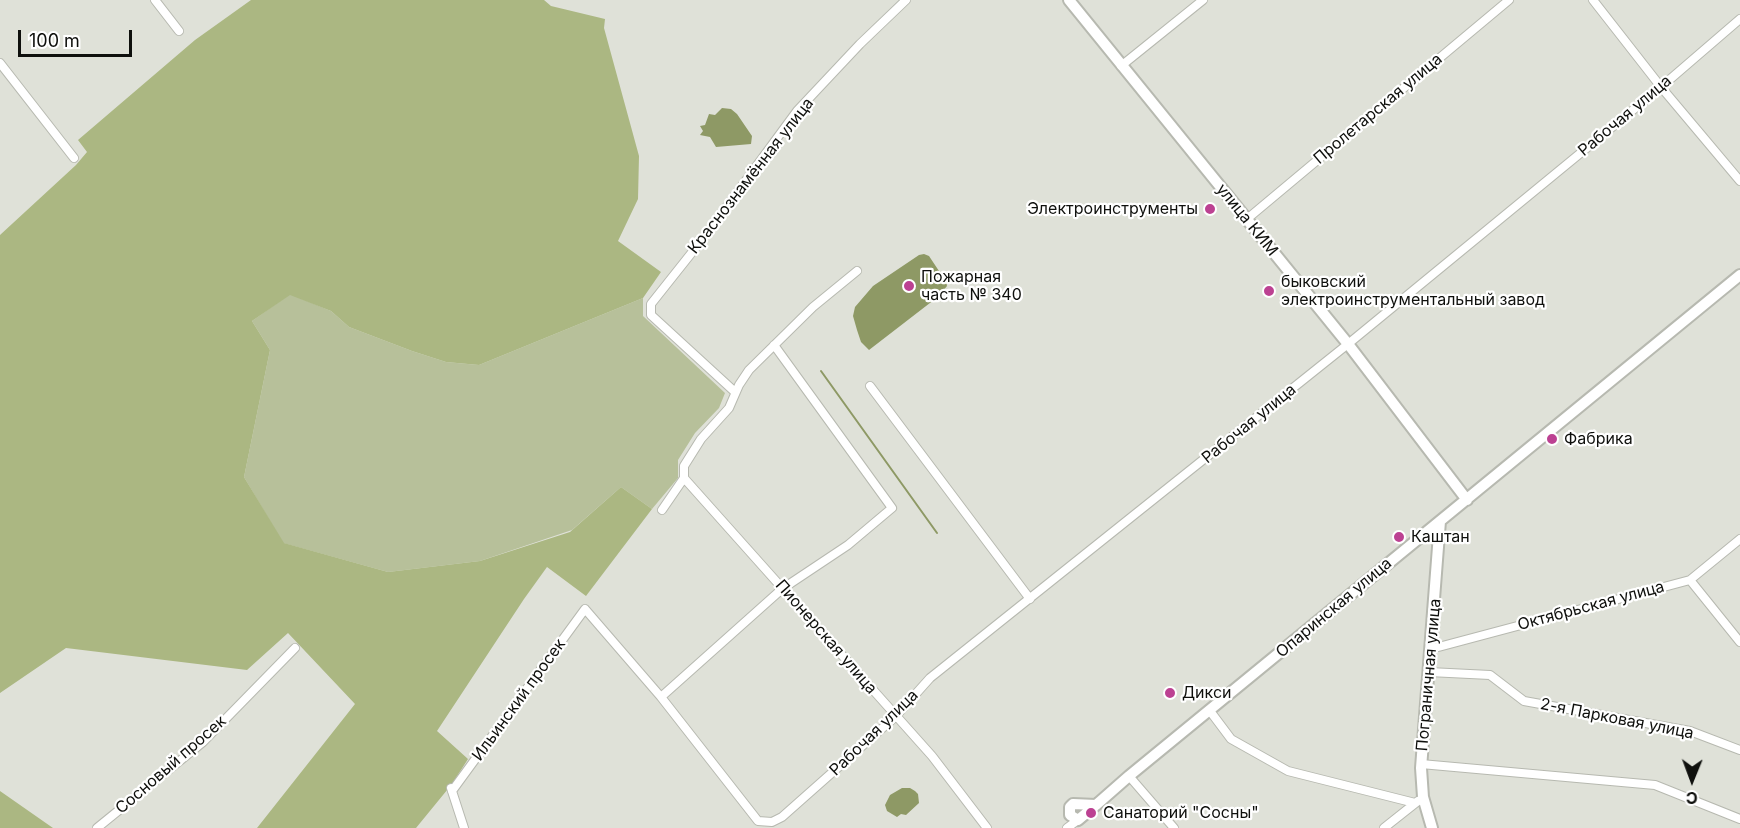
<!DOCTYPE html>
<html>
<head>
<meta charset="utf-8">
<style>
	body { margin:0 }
	#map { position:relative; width:1740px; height:828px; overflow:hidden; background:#dfe1d8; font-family:Inter,sans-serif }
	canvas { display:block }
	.north { position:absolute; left:1662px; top:750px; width:60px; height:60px; -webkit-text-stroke:4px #fff; paint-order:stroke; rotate:181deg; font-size:16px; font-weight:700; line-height:24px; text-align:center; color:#0f100d }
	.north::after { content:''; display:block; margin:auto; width:21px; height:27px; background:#0f100d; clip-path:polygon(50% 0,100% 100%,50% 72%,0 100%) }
	.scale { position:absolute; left:18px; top:30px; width:114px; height:27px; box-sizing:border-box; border:3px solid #0f100d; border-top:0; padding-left:8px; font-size:18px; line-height:21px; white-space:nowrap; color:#0f100d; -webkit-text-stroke:4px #fff; paint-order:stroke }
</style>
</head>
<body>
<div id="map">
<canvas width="1740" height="828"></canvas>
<div class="north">С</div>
<div class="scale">100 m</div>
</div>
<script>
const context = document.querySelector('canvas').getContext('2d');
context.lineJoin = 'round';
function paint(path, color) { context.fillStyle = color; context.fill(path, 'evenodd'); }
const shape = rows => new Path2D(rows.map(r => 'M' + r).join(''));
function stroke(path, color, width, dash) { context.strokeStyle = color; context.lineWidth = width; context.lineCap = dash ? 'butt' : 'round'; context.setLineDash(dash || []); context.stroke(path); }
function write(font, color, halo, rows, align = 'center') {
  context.font = font + ' Inter,sans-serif'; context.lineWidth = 4.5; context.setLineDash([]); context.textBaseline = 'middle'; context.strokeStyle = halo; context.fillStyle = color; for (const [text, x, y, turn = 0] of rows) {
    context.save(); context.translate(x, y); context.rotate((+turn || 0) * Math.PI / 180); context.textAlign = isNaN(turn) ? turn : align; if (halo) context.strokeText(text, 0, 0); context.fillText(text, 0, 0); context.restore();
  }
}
const green = shape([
	[290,294,331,311,349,327,412,351,446,362,479,365,643,298,643,316,725,393,719,408,695,433,678,460,678,478,652,509,621,487,572,530,480,561,388,572,283,543,244,477,270,350,252,321]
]);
const forest = shape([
	[251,0,544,0,551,6,605,19,604,28,639,156,638,199,618,241,661,272,643,298,479,365,446,362,412,351,349,327,331,311,290,295,252,321,270,350,244,477,284,543,388,572,480,561,570,532,621,487,652,509,586,596,547,567,524,599,437,731,468,759,452,784,416,828,257,828,355,704,288,633,247,670,66,648,0,693,0,235,76,165,87,152,78,140,195,40],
	[0,791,53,828,0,828]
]);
const water = shape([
	[722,108,731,109,737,114,752,136,751,144,716,147,710,137,700,135,703,131,700,126,705,125,709,114,715,115],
	[924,254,929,256,939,271,944,272,947,286,939,296,869,350,861,342,857,330,853,316,855,307,873,286,919,255],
	[902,788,910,788,915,791,918,794,919,803,906,815,901,814,897,817,887,811,885,805,890,795]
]);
const stream = shape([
	[821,371,937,533]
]);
const street = shape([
	[155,0,179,31],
	[1593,0,1661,87,1740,181],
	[0,63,74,158],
	[1121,66,1203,0],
	[1247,219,1509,0],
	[870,386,1030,599],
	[735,392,651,315,651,304,705,236,797,111,860,44,906,0],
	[684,478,932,756,987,828],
	[662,510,684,478,684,466,701,439,729,408,739,385,749,370,813,307,857,271],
	[1690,580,1740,642],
	[1431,649,1690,580,1740,539],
	[1429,672,1490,675,1524,701,1690,731,1740,750],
	[661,697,782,589,848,545,892,508,774,345],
	[1210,711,1231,739,1288,771,1415,803],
	[1421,764,1655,785,1740,819],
	[1129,776,1174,828],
	[451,788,464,828],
	[452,791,585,609,661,697,758,821,772,822,782,817,896,716,930,678,1348,344,1661,87,1740,19],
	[97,828,203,742,295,648],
	[1067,828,1078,820],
	[1384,828,1418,801]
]);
const secondary = shape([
	[1069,0,1348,344,1467,500],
	[1096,805,1073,804,1070,807,1070,815,1078,820,1096,805,1129,776,1740,275],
	[1432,828,1423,797,1421,768,1440,521]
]);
const markers = [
	[1210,209,6,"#bc4192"],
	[909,286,6,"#bc4192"],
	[1269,291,6,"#bc4192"],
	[1552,439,6,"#bc4192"],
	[1399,537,6,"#bc4192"],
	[1170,693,6,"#bc4192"],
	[1091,813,6,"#bc4192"]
];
const streetNames = [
	["Пролетарская улица",1378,109,-40],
	["Рабочая улица",1625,116,-40],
	["Краснознамённая улица",751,176,-52],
	["улица КИМ",1247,220,51],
	["Рабочая улица",1249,424,-39],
	["Октябрьская улица",1591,606,-15],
	["Опаринская улица",1334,608,-40],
	["Пионерская улица",826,637,49],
	["Пограничная улица",1429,675,-85],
	["Ильинский просек",519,700,-54],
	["2-я Парковая улица",1617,719,11],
	["Рабочая улица",874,733,-44],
	["Сосновый просек",171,765,-41]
];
const poiNames = [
	["Электроинструменты",1198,209,"right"],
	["Пожарная",921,277],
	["часть № 340",921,295],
	["быковский",1281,282],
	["электроинструментальный завод",1281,300],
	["Фабрика",1564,439],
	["Каштан",1411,537],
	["Дикси",1182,693],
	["Санаторий \"Сосны\"",1103,813]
];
paint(green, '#b7c09a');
paint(forest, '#abb782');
paint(water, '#8e9965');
stroke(stream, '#8e9965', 2);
stroke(street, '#b7b9b0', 10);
stroke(secondary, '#b7b9b0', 14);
stroke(street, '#fff', 8);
stroke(secondary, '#fff', 10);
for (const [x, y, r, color] of markers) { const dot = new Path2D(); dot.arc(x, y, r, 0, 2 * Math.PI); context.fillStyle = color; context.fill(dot); stroke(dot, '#fff', 2); }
write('16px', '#0f100d', '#fff', streetNames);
write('16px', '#0f100d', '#fff', poiNames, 'left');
</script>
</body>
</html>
